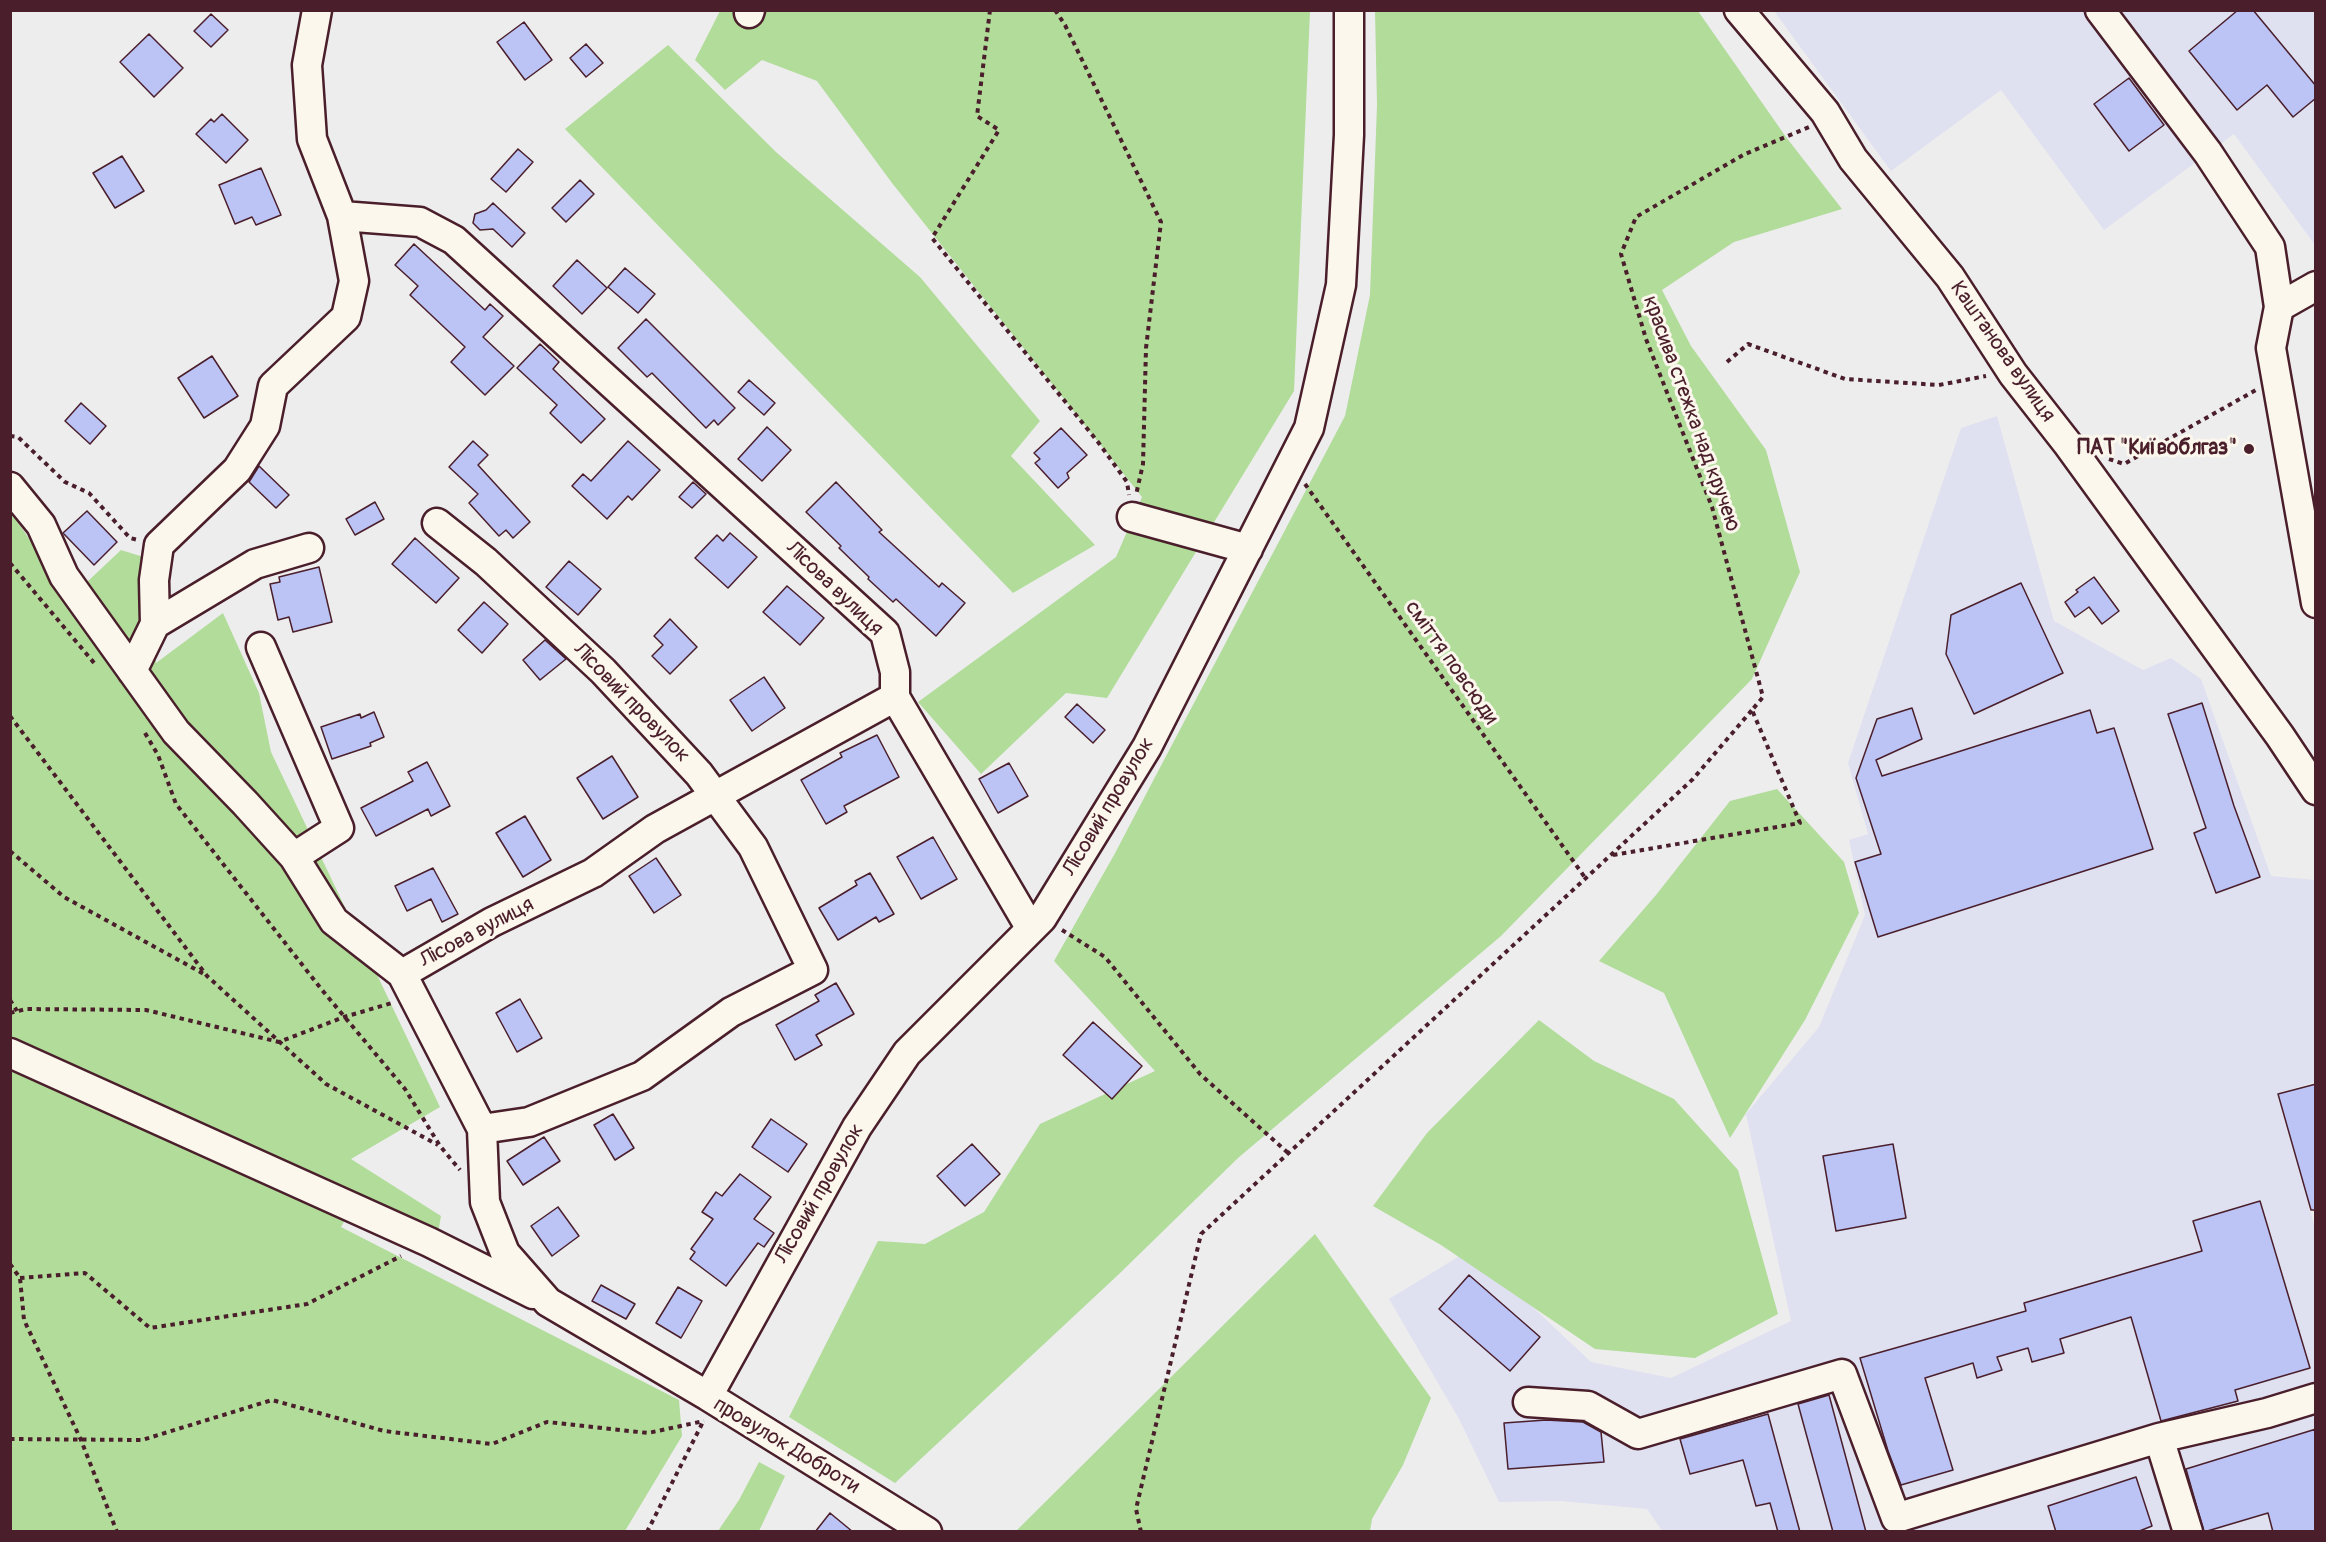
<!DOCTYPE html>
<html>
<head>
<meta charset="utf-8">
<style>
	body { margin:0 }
	#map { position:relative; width:2326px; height:1542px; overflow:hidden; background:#eeedee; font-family:Pangolin,sans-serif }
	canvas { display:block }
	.frame { position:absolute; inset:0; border:12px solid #4a1f2b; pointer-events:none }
</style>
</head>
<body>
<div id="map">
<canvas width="2326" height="1542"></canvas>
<div class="frame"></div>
</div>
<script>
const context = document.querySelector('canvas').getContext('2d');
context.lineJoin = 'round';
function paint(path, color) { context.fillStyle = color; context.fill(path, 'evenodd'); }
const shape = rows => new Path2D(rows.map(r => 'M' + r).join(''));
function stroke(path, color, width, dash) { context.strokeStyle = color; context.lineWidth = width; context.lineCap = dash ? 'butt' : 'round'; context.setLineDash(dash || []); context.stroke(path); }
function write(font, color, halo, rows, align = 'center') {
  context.font = font + ' Pangolin,sans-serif'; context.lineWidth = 6; context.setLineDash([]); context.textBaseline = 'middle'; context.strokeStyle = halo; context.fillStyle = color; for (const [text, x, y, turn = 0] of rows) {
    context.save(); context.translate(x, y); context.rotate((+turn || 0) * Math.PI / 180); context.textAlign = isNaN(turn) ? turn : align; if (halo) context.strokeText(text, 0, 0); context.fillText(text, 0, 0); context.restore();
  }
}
const built = shape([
	[1774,11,2315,11,2315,245,2234,134,2104,230,2001,90,1891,171],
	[1997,416,2054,621,2143,670,2171,658,2201,679,2271,876,2315,880,2315,1082,2277,1094,2315,1228,2315,1531,1663,1532,1647,1509,1561,1501,1499,1502,1459,1419,1389,1299,1471,1249,1591,1362,1671,1378,1791,1321,1746,1114,1819,1027,1865,915,1849,840,1868,834,1848,763,1961,428]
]);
const green = shape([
	[720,11,1310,11,1294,391,1107,698,1066,693,981,774,918,702,1116,557,1142,497,892,183,817,81,762,60,725,90,695,60],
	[1375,11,1698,11,1786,137,1842,209,1734,242,1662,290,1691,346,1766,450,1800,572,1752,679,1501,936,1238,1158,1118,1275,895,1483,789,1417,878,1241,925,1244,984,1212,1040,1124,1155,1071,1054,961,1114,855,1345,416,1370,295,1377,105],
	[668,45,776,152,920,277,1040,421,1011,456,1095,545,1013,593,565,129],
	[10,511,70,598,121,550,150,559,156,663,223,613,259,693,271,752,440,1107,351,1159,441,1216,438,1233,357,1199,341,1227,679,1400,682,1436,625,1531,11,1531],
	[1777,789,1844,862,1859,913,1805,1020,1730,1138,1664,993,1599,961,1656,895,1730,801],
	[1539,1020,1594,1061,1674,1099,1738,1170,1778,1314,1695,1358,1595,1349,1441,1245,1373,1206,1427,1133],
	[1315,1234,1431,1398,1403,1465,1372,1519,1370,1531,1016,1531],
	[759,1462,785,1476,759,1531,718,1531,739,1500]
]);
const building = shape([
	[2238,10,2253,10,2316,86,2316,98,2293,117,2267,85,2237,110,2189,51,2238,10],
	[211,14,228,30,211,47,194,31,211,14],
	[524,22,552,60,525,80,497,42,524,22],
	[149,34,183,68,154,97,120,62,149,34],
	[586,44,603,63,586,77,570,58,586,44],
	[2129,78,2164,125,2129,151,2094,104,2129,78],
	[222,114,248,140,226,163,196,134,211,119,214,122,222,114],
	[518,149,533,162,506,192,491,179,518,149],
	[122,156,144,191,115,208,93,173,122,156],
	[261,168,281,215,256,225,252,217,235,224,219,185,261,168],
	[580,180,594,194,566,222,552,208,580,180],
	[493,203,525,233,512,247,493,229,480,230,473,223,475,214,486,210,493,203],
	[414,244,485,310,490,304,503,316,483,337,514,366,485,395,451,362,465,347,410,295,418,286,395,265,414,244],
	[577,260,607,288,582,314,553,286,577,260],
	[625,268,655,294,638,313,608,287,625,268],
	[646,319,735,408,718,425,714,420,706,428,652,373,647,377,618,348,646,319],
	[540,344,559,362,553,369,605,419,581,443,550,413,557,405,517,368,540,344],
	[212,356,238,396,204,418,178,378,212,356],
	[749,380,775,403,764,415,738,392,749,380],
	[81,403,106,426,90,444,65,421,81,403],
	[767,427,791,450,762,481,738,459,767,427],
	[1061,428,1087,455,1067,473,1069,478,1058,488,1035,463,1040,459,1034,453,1061,428],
	[473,441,488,455,478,465,530,522,513,538,506,530,499,536,469,503,478,494,449,467,473,441],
	[628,441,660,470,632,500,628,496,607,519,572,486,583,474,591,481,628,441],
	[259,466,289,495,276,508,249,482,259,466],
	[693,482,706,494,692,508,679,497,693,482],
	[836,482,882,530,879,532,939,587,942,583,965,603,936,636,896,599,893,602,868,579,869,577,839,548,841,546,806,512,836,482],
	[375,502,384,519,355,535,346,519,375,502],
	[87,511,117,542,94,565,63,533,87,511],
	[730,533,757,557,728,588,695,558,717,535,723,541,730,533],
	[415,538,459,578,436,603,392,564,415,538],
	[569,561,601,589,578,615,546,587,569,561],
	[319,567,332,622,293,632,289,617,278,620,270,584,280,582,279,577,319,567],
	[2094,577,2119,611,2102,624,2089,607,2075,617,2065,602,2078,592,2076,590,2094,577],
	[2021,583,2063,673,1974,714,1946,654,1951,615,2021,583],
	[787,586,824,618,800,645,763,612,787,586],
	[484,602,508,624,482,653,458,630,484,602],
	[670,619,697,647,670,674,652,656,663,645,654,636,670,619],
	[545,640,566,659,540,680,523,660,545,640],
	[764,677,785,708,752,731,730,700,764,677],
	[2202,703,2234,806,2260,877,2216,893,2194,833,2206,828,2168,714,2202,703],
	[1077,704,1105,730,1093,743,1065,717,1077,704],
	[1912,708,1922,739,1876,760,1882,776,2090,710,2097,733,2114,728,2153,849,1878,937,1855,862,1881,854,1856,778,1877,719,1912,708],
	[374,712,384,737,370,743,371,746,332,759,321,727,360,714,361,718,374,712],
	[877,735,899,777,844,806,847,812,826,824,801,780,842,757,840,753,877,735],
	[612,756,638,797,603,819,577,778,612,756],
	[427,762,450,806,431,816,428,809,376,836,361,808,413,781,408,772,427,762],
	[1009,763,1028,796,998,813,979,779,1009,763],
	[525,816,551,860,523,877,496,833,525,816],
	[933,837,957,879,921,899,897,857,933,837],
	[656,858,681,895,654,913,629,876,656,858],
	[433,868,458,914,442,922,431,899,407,911,395,886,433,868],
	[870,873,894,914,879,922,876,917,838,940,819,908,857,885,855,881,870,873],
	[836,983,854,1014,816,1035,822,1045,795,1060,776,1025,819,1001,815,995,836,983],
	[520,999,542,1038,517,1052,496,1013,520,999],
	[1093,1022,1142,1066,1112,1099,1063,1055,1093,1022],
	[2316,1084,2316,1210,2311,1210,2278,1094,2316,1084],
	[613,1114,634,1148,615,1160,594,1125,613,1114],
	[771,1119,807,1144,788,1172,752,1147,771,1119],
	[544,1137,560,1161,523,1185,507,1161,544,1137],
	[972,1144,1000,1174,965,1206,937,1176,972,1144],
	[1893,1144,1906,1218,1836,1231,1823,1156,1893,1144],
	[740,1174,771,1197,754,1219,774,1233,764,1247,758,1243,726,1286,690,1259,695,1252,691,1249,713,1219,702,1212,716,1192,722,1196,740,1174],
	[2260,1201,2310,1368,2235,1390,2238,1401,2161,1421,2131,1317,2060,1339,2064,1353,2032,1362,2028,1348,1997,1357,2002,1370,1977,1378,1973,1363,1925,1378,1953,1470,1901,1485,1888,1451,1860,1358,2026,1311,2024,1303,2202,1251,2193,1221,2260,1201],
	[558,1207,579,1236,552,1256,531,1226,558,1207],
	[1469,1275,1540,1337,1510,1371,1439,1309,1469,1275],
	[601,1285,635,1304,626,1319,592,1301,601,1285],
	[678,1287,702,1301,681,1338,656,1323,678,1287],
	[1829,1395,1866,1532,1833,1532,1798,1404,1829,1395],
	[1768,1414,1800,1532,1778,1532,1770,1503,1756,1506,1743,1460,1690,1474,1680,1439,1768,1414],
	[1546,1420,1583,1422,1601,1432,1604,1462,1508,1469,1504,1423,1546,1420],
	[2316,1429,2316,1532,2273,1532,2268,1513,2204,1532,2186,1469,2316,1429],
	[2136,1477,2152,1526,2137,1532,2056,1532,2048,1506,2136,1477],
	[830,1513,853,1532,815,1532,830,1513]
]);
const path = shape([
	[990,10,977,116,999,130,932,238,1098,442,1127,482,1129,495],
	[1055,10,1065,25,1161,222,1146,348,1143,464,1136,495],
	[1727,362,1748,344,1845,379,1939,385,1986,376],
	[10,436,18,437,65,482,89,493,130,538,138,540],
	[2109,459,2124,464,2256,390],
	[1305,484,1586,879],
	[10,563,95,664],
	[10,716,207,976,326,1084,438,1145],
	[145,733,158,755,176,804,322,990,405,1089,440,1146,460,1170],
	[10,851,64,897,204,974],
	[1613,855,1800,823,1752,710,1763,697,1712,507,1646,339,1621,254,1636,217,1745,154,1809,127],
	[1062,930,1105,957,1200,1074,1288,1153],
	[10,1000,17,1011],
	[10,1013,26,1009,146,1010,279,1042,344,1017,392,1003],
	[10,1264,20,1278,24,1320,81,1440,117,1532],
	[20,1278,85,1273,150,1328,307,1304,401,1256],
	[10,1439,142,1440,272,1400,384,1431,492,1444,547,1422,648,1433,704,1421],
	[647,1532,704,1420],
	[1141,1532,1136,1509,1201,1234,1693,779,1752,710]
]);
const minor = shape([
	[1739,10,1825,112,1853,159,1950,277,2013,374,2067,443,2280,736,2316,790],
	[2100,10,2208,153,2270,247,2279,307],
	[749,13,750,10],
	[342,216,420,222,454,240,885,633,895,672,895,697,655,829,593,873,492,922,402,974],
	[2316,286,2279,307,2271,348,2316,603],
	[10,487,41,525,64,576,176,732,245,803,294,857],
	[1132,517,1248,549],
	[437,523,486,562,603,671,699,774,753,847,813,970,731,1012,642,1076,529,1122,482,1129],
	[155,624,255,564,309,548],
	[261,647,339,828,294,857,334,921,402,974,482,1129,485,1202,505,1253,548,1302,708,1396,857,1127,907,1053,1042,918,1147,747,1309,428,1341,285,1349,135,1349,10],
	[132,671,155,624,154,580,159,545,237,470,265,426,273,386,346,317,354,281,342,216,312,139,307,65,317,10],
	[895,697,1031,929],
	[10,1053,429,1242,533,1294],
	[708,1396,927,1532],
	[1528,1402,1588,1406,1638,1434,1842,1374,1896,1518,2159,1438,2267,1413,2316,1398],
	[2159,1438,2188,1532]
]);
const markers = [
	[2249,449,6,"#4a1f2b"]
];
const streetNames = [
	["Каштанова вулиця",2002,352,55],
	["красива стежка над кручею",1691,414,70],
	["Лісова вулиця",834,589,44],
	["сміття повсюди",1451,663,55],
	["Лісовий провулок",631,703,46],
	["Лісовий провулок",1109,807,-59],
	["Лісова вулиця",477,933,-28],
	["Лісовий провулок",820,1194,-60],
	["провулок Доброти",786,1446,31]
];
const poiNames = [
	["ПАТ \"Київоблгаз\"",2237,449]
];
paint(built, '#dfe0f0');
paint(green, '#b1dc9a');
paint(building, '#bcc3f5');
stroke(building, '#4a1f2b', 1.5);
stroke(minor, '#4a1f2b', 33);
stroke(path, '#4a1f2b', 4, [4.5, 4.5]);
stroke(minor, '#fbf7ec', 28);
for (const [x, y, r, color] of markers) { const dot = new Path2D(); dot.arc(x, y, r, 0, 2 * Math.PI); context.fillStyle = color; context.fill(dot); stroke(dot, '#fbf7ec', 2); }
write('21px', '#4a1f2b', '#fbf7ec', streetNames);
write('bold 21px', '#4a1f2b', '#fbf7ec', poiNames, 'right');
</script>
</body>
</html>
